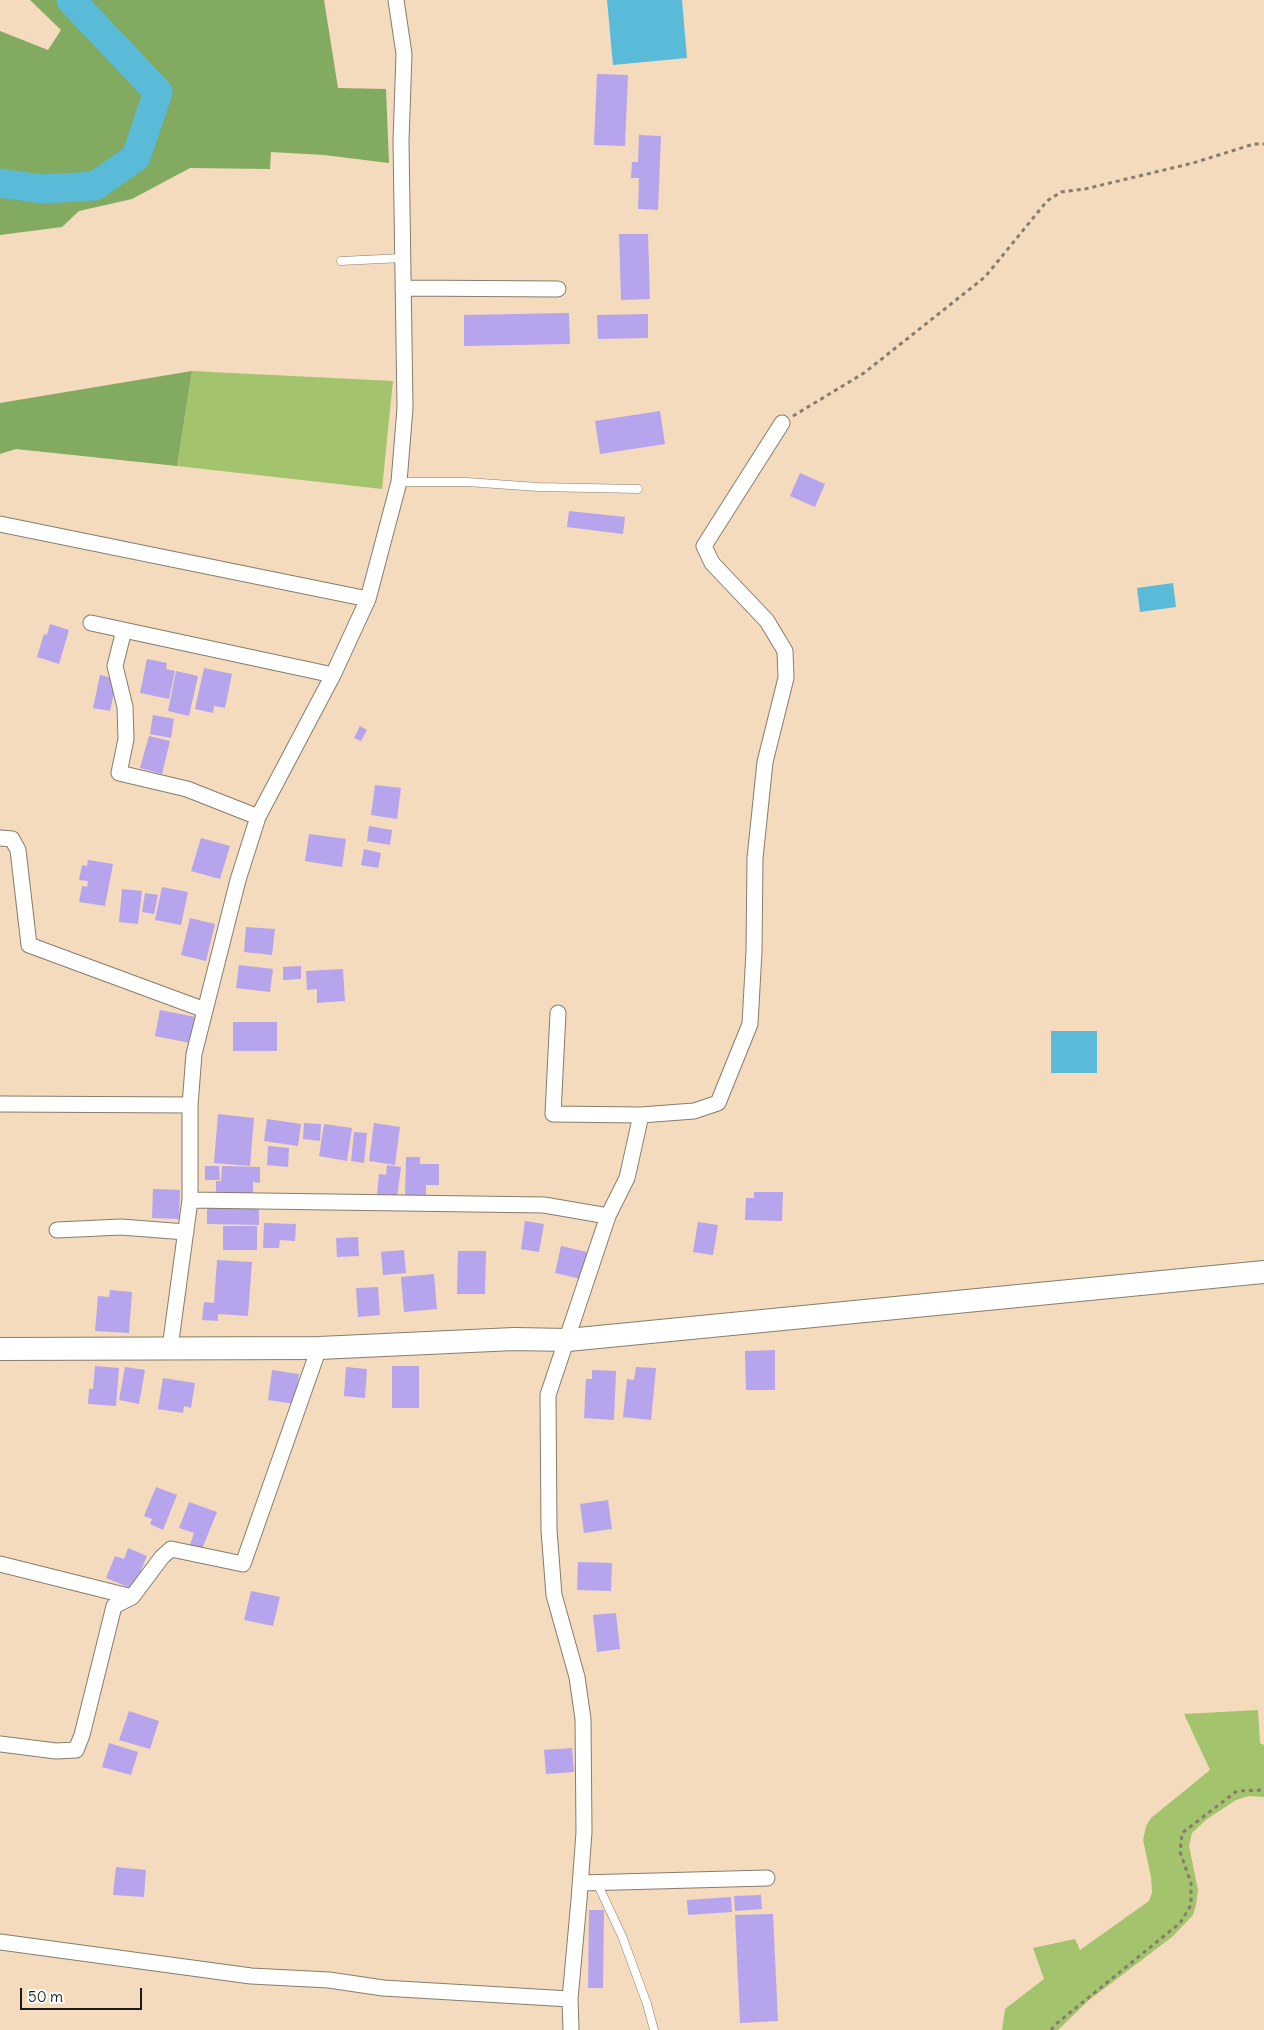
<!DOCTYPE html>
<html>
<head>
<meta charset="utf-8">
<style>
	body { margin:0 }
	#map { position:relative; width:1264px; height:2030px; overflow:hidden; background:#f4dbbd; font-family:Delius,sans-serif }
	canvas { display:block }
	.scale { position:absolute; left:20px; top:1988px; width:122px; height:22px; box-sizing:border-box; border:2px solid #1c1c1c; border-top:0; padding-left:6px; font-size:15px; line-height:18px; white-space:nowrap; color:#1c1c1c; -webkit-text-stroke:4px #fff; paint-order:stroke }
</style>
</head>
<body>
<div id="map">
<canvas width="1264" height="2030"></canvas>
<div class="scale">50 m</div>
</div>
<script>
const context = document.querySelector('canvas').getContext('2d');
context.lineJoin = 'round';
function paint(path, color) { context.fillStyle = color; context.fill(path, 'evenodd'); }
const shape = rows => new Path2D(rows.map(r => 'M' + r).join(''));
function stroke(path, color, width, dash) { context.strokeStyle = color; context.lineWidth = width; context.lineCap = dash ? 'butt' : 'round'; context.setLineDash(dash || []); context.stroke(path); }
const green = shape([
	[192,371,393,381,382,489,177,466],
	[1258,1710,1260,1743,1264,1745,1264,1797,1249,1796,1236,1800,1207,1819,1192,1833,1189,1846,1198,1890,1196,1905,1193,1915,1172,1937,1089,2000,1058,2030,1002,2030,1005,2009,1044,1979,1033,1948,1075,1939,1080,1950,1149,1901,1152,1893,1151,1877,1143,1840,1146,1826,1151,1818,1210,1770,1184,1714]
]);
const forest = shape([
	[30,0,324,0,338,88,386,89,389,163,324,155,271,152,270,169,190,168,132,199,79,211,62,227,0,235,0,31,48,50,61,30],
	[192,371,177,466,16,449,0,454,0,403]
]);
const water = shape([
	[607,0,682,0,687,58,613,65],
	[1173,583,1176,607,1140,612,1137,588],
	[1051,1031,1097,1031,1097,1073,1051,1073]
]);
const river = shape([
	[0,183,42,189,95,186,136,157,158,92,71,0]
]);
const building = shape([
	[597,74,628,75,625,146,594,145],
	[639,135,661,136,658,210,638,209,639,178,631,178,632,162,638,162],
	[619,234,648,234,650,299,621,300],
	[569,313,570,344,464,346,464,315],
	[648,314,648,338,598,339,597,315],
	[660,411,665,444,600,454,595,421],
	[800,473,825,484,815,507,790,496],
	[569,511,625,517,623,534,567,527],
	[50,624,69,630,59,664,37,657,44,634,47,635],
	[147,659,167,663,166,669,175,671,169,699,140,693],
	[204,668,232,674,225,708,214,706,213,713,195,709],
	[176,671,198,676,189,716,168,711],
	[100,675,117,679,110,711,93,708],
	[153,715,174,719,171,738,150,734],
	[360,726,367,730,361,741,354,738],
	[149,736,170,741,162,774,140,768],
	[375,785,401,788,397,819,371,815],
	[369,826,392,830,390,845,367,841],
	[309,834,346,839,342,867,305,861],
	[201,838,230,846,220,879,191,871],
	[364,849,381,853,378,868,361,865],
	[88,860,113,864,105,906,79,902,82,886,87,887,88,881,79,880,82,865,87,866],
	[162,887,188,892,181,925,155,920],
	[122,889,142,891,138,924,119,922],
	[145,893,158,895,154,914,142,912],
	[190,918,215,924,206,961,181,955],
	[246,927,275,929,272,955,244,952],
	[239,965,273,969,270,992,236,988],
	[301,966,301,979,283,980,283,967],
	[343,969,345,1001,317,1003,317,989,307,990,306,971],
	[160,1010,201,1018,195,1044,155,1036],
	[233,1022,277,1022,277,1051,233,1051],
	[218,1114,254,1118,250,1166,214,1163],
	[267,1119,301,1124,298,1146,264,1141],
	[304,1123,321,1124,320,1141,303,1139],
	[374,1123,400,1127,395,1165,369,1161],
	[324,1124,352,1128,347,1161,319,1156],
	[354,1132,367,1133,364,1163,351,1161],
	[268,1146,289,1148,288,1167,267,1165],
	[406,1157,420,1157,420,1164,439,1164,439,1185,426,1185,426,1197,405,1197],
	[387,1165,401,1167,397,1198,377,1196,379,1174,386,1175],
	[205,1166,219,1166,220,1180,205,1180],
	[222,1166,260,1167,260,1183,253,1182,253,1194,216,1193,216,1181,221,1181],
	[153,1189,180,1190,179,1219,152,1218],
	[754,1192,783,1192,782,1221,745,1220,746,1198,754,1198],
	[207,1204,259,1205,259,1225,207,1224],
	[525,1221,544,1224,539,1252,521,1249],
	[698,1222,718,1225,713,1255,693,1252],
	[264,1223,296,1224,295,1241,280,1240,279,1248,263,1248],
	[223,1226,257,1226,257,1250,223,1250],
	[358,1237,359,1256,337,1257,336,1238],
	[561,1246,587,1252,581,1279,555,1273],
	[404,1250,406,1273,383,1275,381,1252],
	[458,1251,486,1251,485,1294,457,1294],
	[217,1260,252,1262,248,1316,218,1314,218,1321,202,1320,204,1302,214,1303],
	[434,1274,437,1309,404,1312,401,1277],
	[378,1287,380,1315,358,1317,356,1288],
	[110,1290,132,1292,129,1333,95,1331,98,1296,109,1297],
	[775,1350,775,1390,746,1390,745,1351],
	[95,1366,119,1368,116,1406,88,1404,89,1389,93,1389],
	[392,1366,419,1366,419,1408,392,1408],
	[125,1367,145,1370,139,1404,119,1400],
	[346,1367,367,1369,365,1398,344,1396],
	[636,1367,656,1368,651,1420,623,1417,627,1379,634,1380],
	[272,1370,299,1374,295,1404,268,1400],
	[592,1370,616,1371,614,1420,584,1418,586,1379,592,1379],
	[163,1378,195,1383,191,1408,184,1406,183,1413,158,1409],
	[156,1487,177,1495,163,1530,150,1524,152,1519,144,1516],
	[608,1500,612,1529,584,1533,580,1504],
	[189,1502,217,1512,202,1549,190,1545,194,1533,179,1528],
	[128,1548,147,1556,133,1589,106,1578,115,1556,124,1559],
	[578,1562,612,1563,611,1591,577,1590],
	[251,1591,280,1597,273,1626,244,1620],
	[616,1613,620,1649,597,1652,593,1615],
	[129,1711,159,1721,150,1749,119,1740],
	[109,1743,138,1752,131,1775,102,1767],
	[572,1748,574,1772,546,1774,544,1750],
	[116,1867,146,1870,144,1897,113,1895],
	[761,1895,762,1909,735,1911,734,1896],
	[731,1897,732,1912,688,1915,687,1900],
	[589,1910,604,1910,603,1988,588,1988],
	[773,1914,778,2021,740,2023,735,1915]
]);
const path = shape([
	[793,416,864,373,985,277,1047,201,1061,192,1085,189,1193,163,1254,144,1264,144],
	[1051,2030,1056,2024,1180,1923,1191,1905,1191,1883,1180,1852,1182,1833,1237,1791,1264,1790]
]);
const lane = shape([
	[341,261,402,258],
	[399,482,467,482,538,487,638,489],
	[597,1883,622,1936,647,2004,654,2030]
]);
const street = shape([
	[403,288,558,289],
	[0,524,368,599],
	[91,623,333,675],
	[124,630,115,666,125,707,126,739,119,773,187,789,258,817],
	[0,838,12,839,18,850,29,945,205,1010],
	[558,1013,553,1114,641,1115],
	[0,1104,190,1105],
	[190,1200,544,1205,608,1216],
	[57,1230,121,1227,186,1232],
	[170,1348,190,1200,190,1105,194,1054,238,880,258,817,333,675,368,599,399,482,405,408,401,141,404,54,396,0],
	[0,1564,132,1597],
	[0,1744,56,1751,76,1750,82,1735,114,1606,132,1597,162,1557,171,1549,243,1564,319,1348],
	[581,1883,767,1878],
	[0,1942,251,1976,329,1980,383,1988,570,1999],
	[571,2030,570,1999,579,1900,584,1832,583,1719,577,1677,554,1595,549,1530,548,1395,608,1216,627,1178,641,1115,694,1111,718,1103,750,1024,754,951,755,858,765,762,786,678,785,651,767,621,712,563,704,546,782,423]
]);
const secondary = shape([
	[0,1349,319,1348,514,1339,568,1340,1264,1272]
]);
paint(green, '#a3c46d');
paint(forest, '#82aa60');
paint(water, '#59bbd8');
stroke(river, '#59bbd8', 29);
paint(building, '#b6a4ec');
stroke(lane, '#887c6c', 9);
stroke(street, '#887c6c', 17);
stroke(secondary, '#887c6c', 24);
stroke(path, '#887c6c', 3, [4, 4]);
stroke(lane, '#fff', 8);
stroke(street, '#fff', 15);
stroke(secondary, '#fff', 22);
</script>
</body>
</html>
